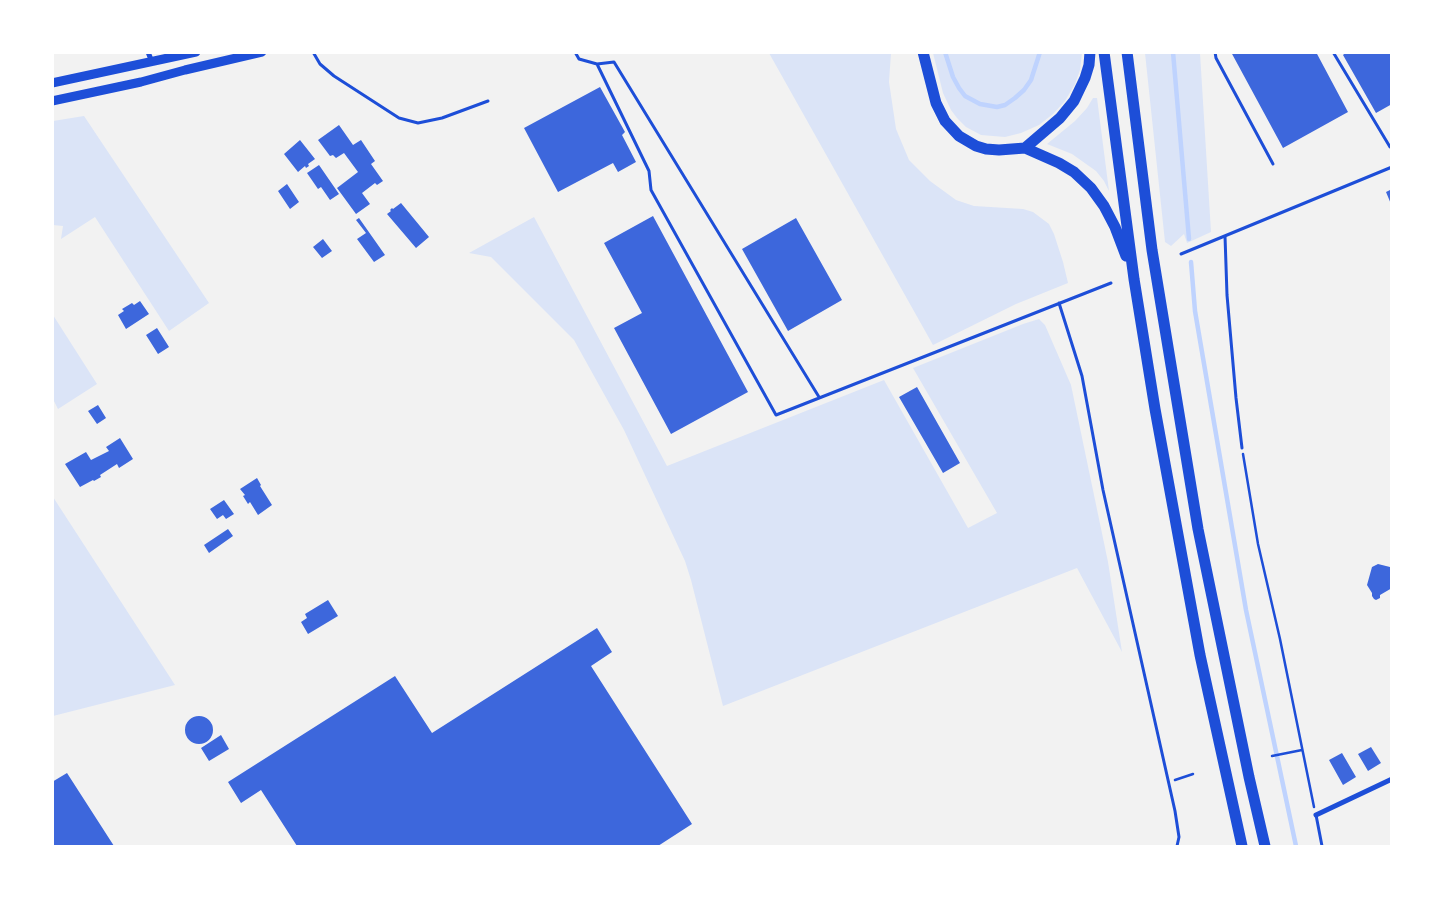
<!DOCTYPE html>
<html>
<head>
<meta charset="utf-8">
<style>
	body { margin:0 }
	#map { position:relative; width:1444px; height:899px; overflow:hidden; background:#f2f2f2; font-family:"Public Sans",sans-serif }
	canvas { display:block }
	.frame { position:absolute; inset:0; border:54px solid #fff; pointer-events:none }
</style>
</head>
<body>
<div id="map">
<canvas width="1444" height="899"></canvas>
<div class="frame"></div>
</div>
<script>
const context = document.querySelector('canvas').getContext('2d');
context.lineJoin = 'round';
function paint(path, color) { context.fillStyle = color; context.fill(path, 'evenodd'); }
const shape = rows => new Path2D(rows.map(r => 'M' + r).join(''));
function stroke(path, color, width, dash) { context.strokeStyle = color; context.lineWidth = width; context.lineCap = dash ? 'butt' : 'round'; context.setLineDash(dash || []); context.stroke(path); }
const green = shape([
	[769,53,891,53,889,82,896,129,909,160,930,181,956,200,974,206,1023,209,1033,212,1049,224,1054,234,1063,262,1068,283,1016,304,933,345],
	[933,53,933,52,1082,53,1080,70,1075,84,1065,101,1053,114,1039,125,1021,133,1005,137,981,135,966,127,957,118,951,110,943,93],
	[1145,53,1200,53,1211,232,1187,243,1184,234,1171,246,1165,242],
	[1093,98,1097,98,1109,191,1104,181,1096,171,1072,154,1047,144,1075,121,1087,108],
	[84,116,209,303,169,331,95,217,61,239,63,226,53,225,53,121],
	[534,217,667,466,884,380,968,528,997,513,913,368,1023,324,1039,319,1045,325,1071,385,1108,562,1122,652,1077,568,723,706,691,580,685,561,624,430,574,340,491,257,469,253],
	[53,315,97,384,58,409,53,399],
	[52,497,53,497,175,685,53,716]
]);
const stream = shape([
	[945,52,953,77,959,88,965,96,980,104,997,107,1005,105,1015,98,1024,90,1031,80,1040,52],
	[1173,52,1189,239],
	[1191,262,1195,311,1246,610,1296,846]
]);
const building = shape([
	[1231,52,1316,52,1348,112,1283,148],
	[1346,52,1392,52,1392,104,1376,113,1343,55],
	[600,87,625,132,622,135,636,162,618,172,613,163,558,192,524,128],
	[339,125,353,145,361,140,375,161,371,164,383,181,377,185,375,183,362,193,370,204,356,214,337,188,358,172,344,153,336,158,333,155,330,156,318,140],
	[300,140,315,159,308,164,309,166,306,168,305,166,298,172,284,154],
	[319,165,339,194,330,200,321,187,318,189,307,173],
	[287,184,299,202,290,209,278,191],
	[1392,189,1392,204,1391,204,1386,192],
	[401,203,429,237,416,248,387,214,391,211,390,210,392,208,393,209],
	[653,216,748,392,671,434,614,328,642,313,604,243],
	[359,218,385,255,374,262,357,239,366,233,356,220],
	[796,218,842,300,788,331,742,249],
	[323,239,332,251,322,258,313,247],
	[140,301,149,314,126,329,118,315,124,311,122,309,132,303,134,305],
	[157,328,169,347,158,354,146,335],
	[917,387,960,463,943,473,899,397],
	[98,405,106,418,97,424,88,411],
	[120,438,133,459,119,468,117,464,100,475,101,477,94,481,93,480,80,487,65,464,86,452,91,460,109,451,106,447],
	[257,478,261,485,260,486,272,505,258,515,250,502,248,504,243,496,245,495,240,489],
	[224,500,234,514,226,519,223,515,217,519,210,509],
	[228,529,233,536,209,553,204,545],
	[1378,564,1390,567,1392,569,1392,588,1380,595,1380,598,1376,600,1374,599,1372,596,1372,593,1367,585,1372,567],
	[328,600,338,616,308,634,301,622,307,618,305,614],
	[597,628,612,652,591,666,692,824,658,846,297,846,261,790,241,803,228,782,395,676,432,733],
	'185 730a14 14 0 1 1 28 0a14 14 0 1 1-28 0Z',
	[221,735,229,749,209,761,201,748],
	[1371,747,1381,763,1368,771,1358,754],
	[1342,753,1356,777,1343,785,1329,760],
	[67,773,114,846,52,846,52,782]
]);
const path = shape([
	[1243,454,1258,544,1280,639,1314,807],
	[1272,756,1302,750],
	[1175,780,1193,774]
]);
const service = shape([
	[313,52,320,64,334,76,399,118,418,123,442,118,488,101],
	[575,52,579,59,597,64,649,171,651,190,776,415,1111,283],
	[1215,52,1216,58,1273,164],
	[1333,52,1390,147,1392,146],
	[597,64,614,62,819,397],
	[1225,236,1227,295,1236,398,1242,448],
	[1181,254,1392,167],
	[1059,303,1082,376,1103,490,1175,811,1179,837,1177,846],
	[1316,815,1322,846]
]);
const minor = shape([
	[148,52,152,62],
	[1316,815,1392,779]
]);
const primary = shape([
	[52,83,196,52],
	[52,101,141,82,185,70,262,52]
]);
const motorway = shape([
	[923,52,936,103,945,121,959,136,976,146,986,149,999,150,1025,148,1059,163,1074,172,1091,188,1104,206,1115,227,1126,256],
	[1104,52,1134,279,1155,409,1200,655,1242,846],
	[1127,52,1152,250,1198,529,1249,777,1265,846],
	[1025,148,1060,118,1074,101,1085,78,1089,65,1090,52]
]);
paint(green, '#dbe4f7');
stroke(stream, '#bfd3fe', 4.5);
paint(building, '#3d67dc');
stroke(path, '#1d4ed8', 2.5);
stroke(service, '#1d4ed8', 3);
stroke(minor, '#1d4ed8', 5);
stroke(primary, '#1d4ed8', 9);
stroke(motorway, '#1d4ed8', 11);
</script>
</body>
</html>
